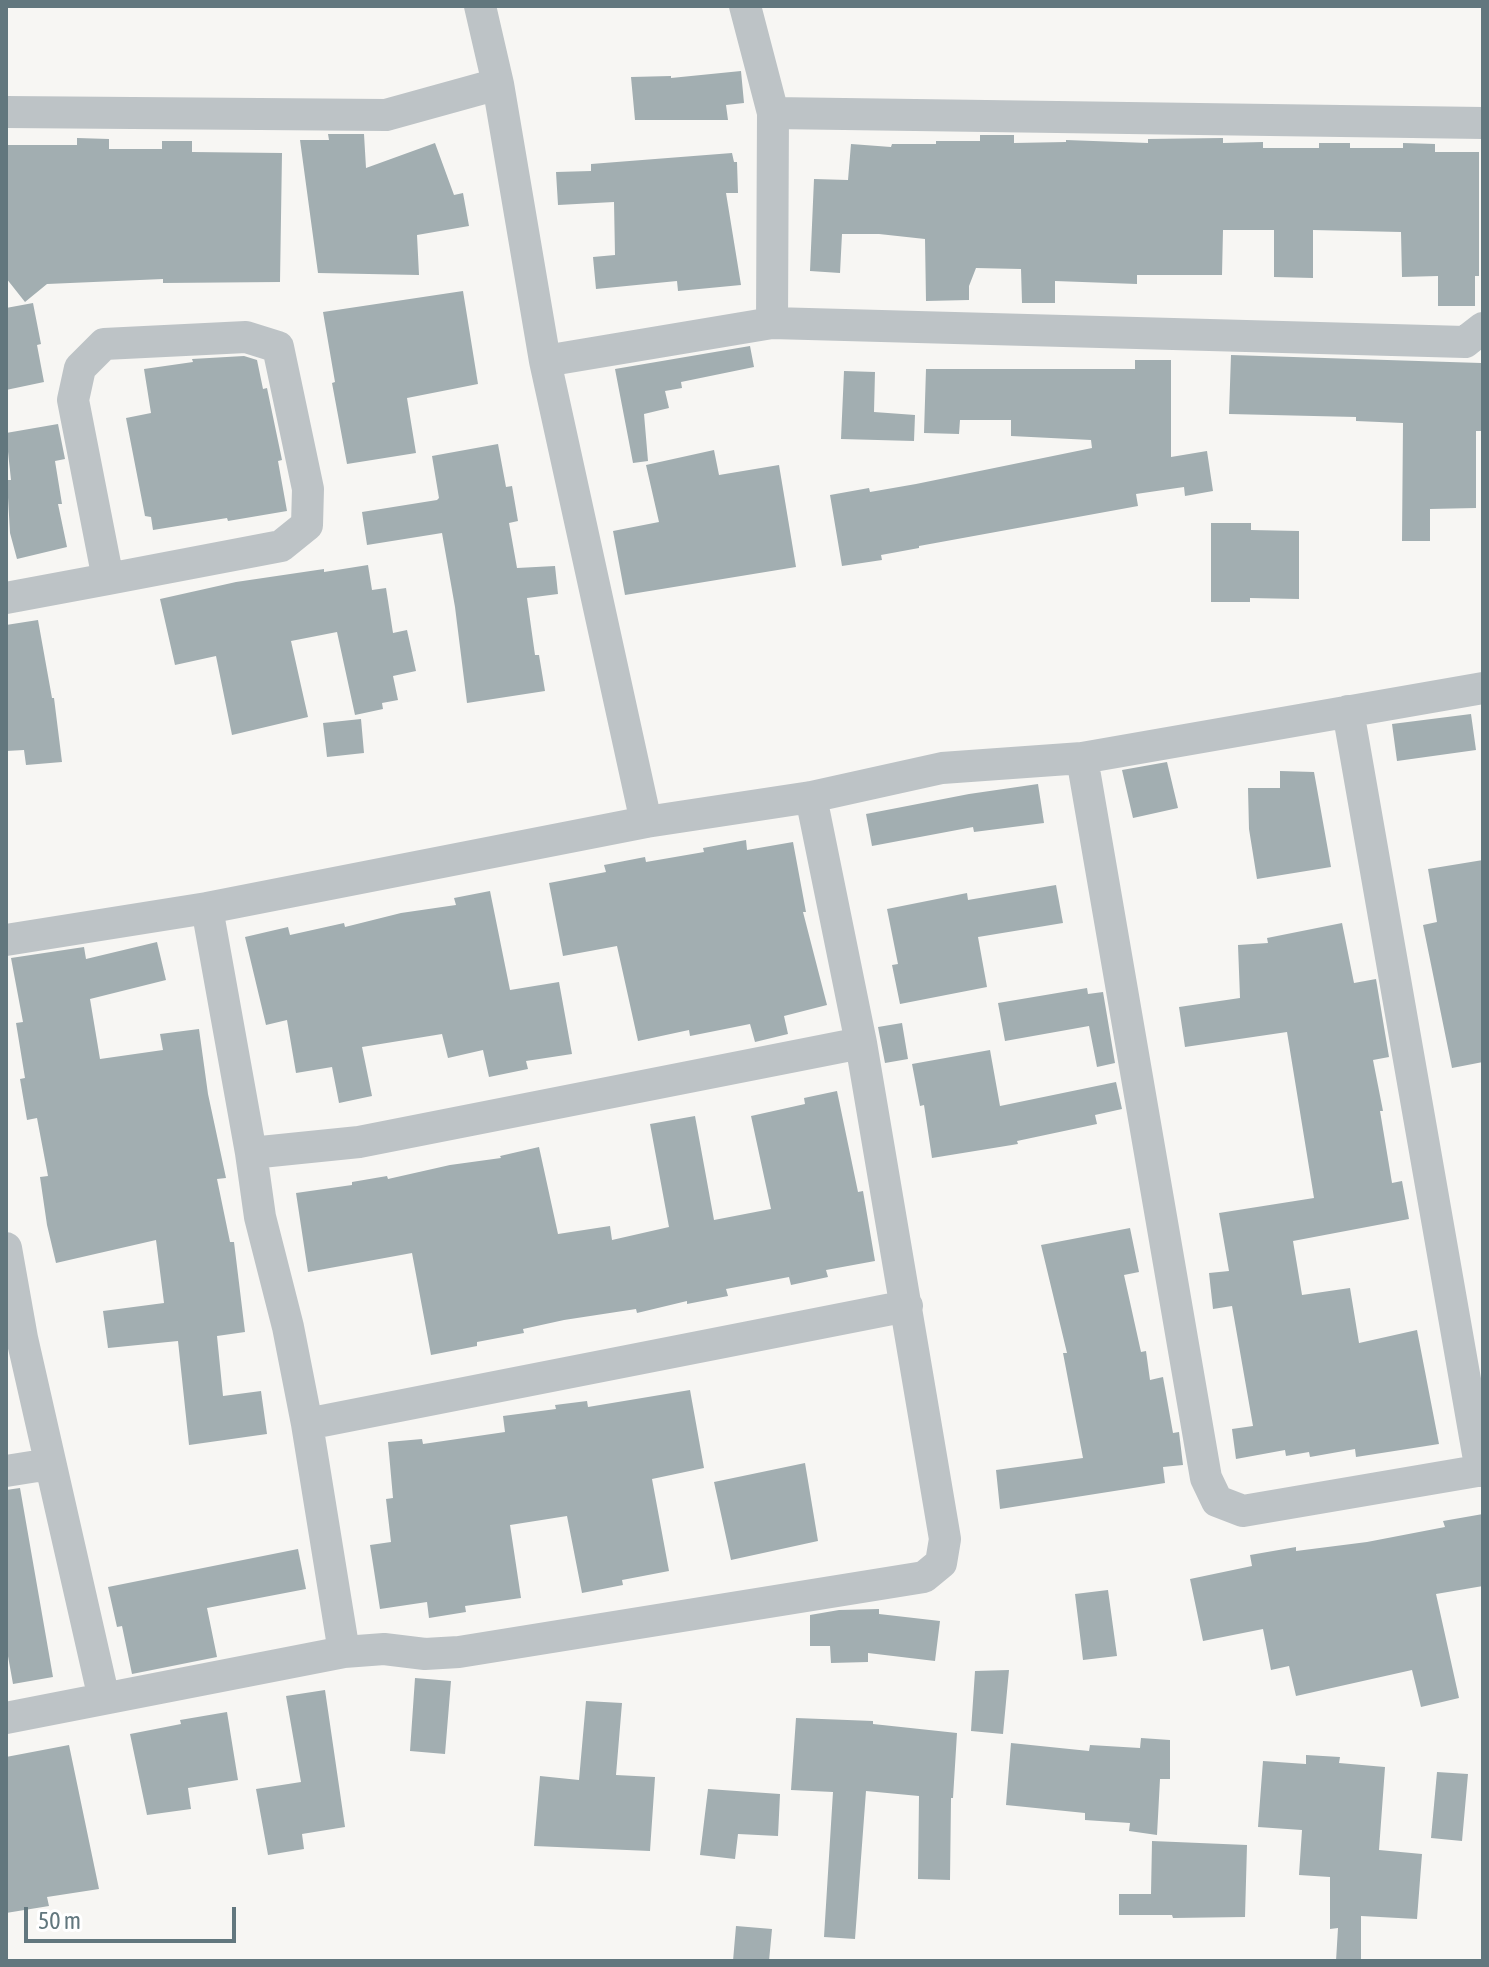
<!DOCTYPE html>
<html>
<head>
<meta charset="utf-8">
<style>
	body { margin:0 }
	#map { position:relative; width:1489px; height:1967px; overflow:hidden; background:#f7f6f3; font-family:"Asap Condensed",sans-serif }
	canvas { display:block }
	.frame { position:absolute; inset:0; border:8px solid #62777e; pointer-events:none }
	.scale { position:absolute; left:24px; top:1907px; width:212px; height:36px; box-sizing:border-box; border:4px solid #62777e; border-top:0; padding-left:10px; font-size:24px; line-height:28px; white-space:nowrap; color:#62777e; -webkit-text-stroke:6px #fff; paint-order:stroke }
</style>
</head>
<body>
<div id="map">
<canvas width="1489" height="1967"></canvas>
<div class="frame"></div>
<div class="scale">50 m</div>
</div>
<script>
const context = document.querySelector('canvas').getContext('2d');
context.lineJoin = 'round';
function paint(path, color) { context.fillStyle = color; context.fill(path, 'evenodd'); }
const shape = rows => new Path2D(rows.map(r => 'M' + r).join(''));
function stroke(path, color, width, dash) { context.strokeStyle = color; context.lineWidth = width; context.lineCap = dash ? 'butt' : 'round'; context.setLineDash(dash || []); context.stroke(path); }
const building = shape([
	[741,71,744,103,726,105,728,120,635,120,631,77,671,76,671,78],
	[328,134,364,134,366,168,435,143,454,195,463,193,469,226,417,235,419,275,318,273,300,140,329,140],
	[980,135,1014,135,1014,143,1066,142,1066,140,1148,143,1148,139,1223,138,1223,143,1263,142,1263,148,1319,148,1319,143,1350,143,1350,148,1403,148,1403,143,1435,144,1435,152,1479,152,1479,276,1475,276,1475,306,1438,306,1438,276,1402,277,1401,232,1313,230,1313,278,1274,277,1274,230,1223,230,1222,275,1137,275,1137,284,1055,281,1055,303,1022,303,1021,269,976,268,969,286,969,300,926,301,925,239,879,234,842,234,840,273,810,271,814,179,848,180,851,144,891,147,892,144,936,144,936,141,980,141],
	[77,138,109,139,109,149,162,149,162,141,192,141,192,152,282,153,280,282,163,283,163,279,47,284,25,302,6,278,6,145,77,145],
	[732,153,734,162,737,162,738,193,726,193,741,285,678,291,677,281,596,289,593,257,615,255,614,202,558,205,556,172,591,171,591,164],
	[463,291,478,384,407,398,416,453,347,464,332,383,335,382,323,312],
	[33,303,41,344,37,345,44,382,6,390,6,308],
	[750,346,754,367,681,382,682,388,665,391,669,408,644,414,648,461,633,463,615,369],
	[1231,355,1481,363,1481,431,1476,431,1476,508,1430,509,1430,541,1402,541,1403,423,1356,421,1356,417,1229,414],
	[244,356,257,360,263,389,267,388,282,460,278,461,287,511,228,521,227,518,153,530,151,517,145,516,126,418,151,413,144,369,193,362,192,359],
	[1135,360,1171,360,1171,457,1207,451,1213,491,1185,496,1184,487,1136,494,1138,506,919,546,919,548,881,555,882,560,842,566,830,495,869,488,870,492,916,484,1092,448,1091,440,1011,436,1011,420,960,420,959,434,924,433,926,369,1135,369],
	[844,371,875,372,874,412,915,415,914,441,841,439],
	[58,424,65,459,55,461,62,504,58,504,67,547,17,559,10,533,7,480,11,480,6,433],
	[498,444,506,487,512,486,518,521,509,523,517,568,555,566,558,594,527,598,535,655,539,655,545,691,467,703,455,607,442,533,367,545,362,512,437,500,439,498,432,456],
	[714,450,719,475,779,465,796,567,625,595,613,531,659,522,646,465],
	[1211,523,1251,523,1251,530,1299,531,1299,599,1250,598,1250,602,1211,602],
	[368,565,372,590,386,588,393,633,407,630,416,671,393,676,398,700,382,703,383,709,355,715,337,632,291,641,308,717,232,735,216,656,175,665,160,599,236,582,324,569,324,572],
	[38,620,52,698,54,698,62,762,26,765,24,750,6,751,6,625],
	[1471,714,1476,750,1397,761,1392,724],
	[361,719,364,753,327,757,323,723],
	[1167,762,1178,808,1133,818,1122,770],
	[1280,771,1314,772,1331,867,1257,879,1249,829,1248,788,1280,788],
	[1038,784,1044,823,974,832,973,827,872,846,866,814,969,794],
	[746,840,747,850,793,842,806,912,803,912,827,1005,784,1016,788,1034,755,1042,750,1024,690,1036,689,1030,638,1041,617,946,563,956,549,883,606,872,604,865,645,857,646,862,704,852,703,848],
	[1483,860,1483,1062,1452,1068,1423,925,1437,922,1428,869],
	[1056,885,1063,923,978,937,987,987,900,1004,892,965,898,964,887,909,967,893,968,900],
	[490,891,510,990,559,982,572,1054,526,1061,528,1069,489,1077,483,1050,448,1058,442,1034,362,1047,372,1096,339,1103,332,1067,296,1073,287,1020,266,1025,245,937,288,927,290,935,344,923,345,927,401,913,456,905,454,898],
	[1342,923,1354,983,1376,979,1389,1057,1373,1060,1383,1111,1380,1111,1392,1183,1402,1181,1409,1219,1293,1241,1302,1295,1350,1288,1359,1343,1417,1330,1439,1444,1356,1457,1355,1449,1310,1457,1309,1452,1286,1456,1285,1450,1236,1459,1232,1429,1253,1426,1232,1306,1213,1309,1209,1273,1229,1271,1219,1213,1314,1198,1287,1032,1185,1047,1179,1007,1240,998,1238,945,1268,943,1267,938],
	[157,942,166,980,90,999,100,1059,163,1050,160,1034,199,1029,208,1094,226,1178,217,1179,230,1242,234,1242,245,1332,217,1336,223,1396,261,1391,267,1434,189,1445,178,1341,108,1348,103,1311,164,1303,156,1240,56,1263,47,1225,40,1177,48,1176,37,1118,27,1120,20,1079,25,1078,16,1023,23,1022,11,958,84,947,86,959],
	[1087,988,1088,994,1103,992,1115,1063,1097,1067,1089,1026,1005,1041,998,1003],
	[902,1023,908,1059,885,1063,878,1027],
	[990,1050,1000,1106,1116,1082,1122,1109,1095,1115,1097,1124,1017,1141,1018,1144,932,1158,924,1105,920,1106,912,1064],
	[837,1091,858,1192,863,1191,875,1261,826,1270,828,1277,791,1285,789,1277,726,1289,728,1296,687,1304,687,1301,637,1313,636,1309,564,1320,523,1329,524,1333,477,1342,477,1346,431,1355,412,1253,308,1272,296,1193,352,1185,352,1182,387,1176,388,1179,450,1165,501,1158,500,1156,539,1147,558,1234,610,1226,612,1240,669,1227,650,1124,695,1116,714,1220,771,1209,751,1116,805,1104,804,1098],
	[1130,1228,1139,1272,1124,1275,1141,1352,1146,1351,1150,1380,1163,1377,1173,1433,1179,1432,1183,1465,1163,1467,1165,1483,1000,1509,996,1470,1083,1458,1063,1353,1067,1353,1041,1245],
	[690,1390,704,1468,652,1479,669,1571,622,1580,623,1585,582,1593,567,1516,510,1525,521,1598,465,1606,466,1612,429,1618,427,1602,380,1609,370,1545,391,1542,386,1499,393,1498,388,1442,422,1439,423,1444,505,1432,503,1416,556,1409,555,1405,587,1401,588,1407],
	[805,1463,818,1541,731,1560,714,1482],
	[20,1488,53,1677,13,1684,6,1645,6,1490],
	[1483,1514,1483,1586,1436,1594,1459,1698,1421,1707,1412,1670,1296,1696,1289,1666,1271,1670,1263,1629,1203,1641,1190,1579,1252,1566,1250,1555,1296,1547,1296,1551,1367,1542,1445,1527,1443,1521],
	[298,1549,306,1589,207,1608,217,1657,132,1674,122,1626,117,1627,108,1587],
	[1108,1590,1117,1656,1083,1660,1075,1594],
	[879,1609,879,1614,940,1621,935,1661,868,1653,868,1662,831,1663,830,1646,810,1646,810,1615,839,1610],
	[1009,1670,1003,1734,971,1731,975,1671],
	[415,1678,451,1681,445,1754,410,1751],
	[325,1690,345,1827,302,1834,304,1849,268,1855,256,1789,301,1782,286,1696],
	[586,1701,622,1703,616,1775,655,1777,650,1851,534,1846,540,1776,579,1780],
	[227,1712,238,1780,188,1788,191,1809,147,1815,130,1734,181,1724,180,1720],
	[796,1718,873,1721,873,1724,957,1733,953,1798,951,1798,950,1880,918,1879,919,1796,866,1791,855,1939,824,1937,833,1792,791,1790],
	[1141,1738,1170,1740,1170,1779,1160,1779,1157,1835,1129,1831,1130,1823,1085,1820,1085,1813,1006,1805,1011,1743,1089,1751,1090,1745,1140,1748],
	[69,1745,99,1889,47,1897,49,1906,6,1913,6,1757],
	[1306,1755,1340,1757,1339,1763,1385,1767,1379,1850,1422,1854,1417,1919,1361,1916,1361,1961,1336,1961,1338,1928,1330,1929,1330,1877,1299,1875,1302,1830,1258,1827,1263,1761,1306,1764],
	[1437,1772,1468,1774,1462,1841,1431,1838],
	[708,1789,780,1794,778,1836,738,1834,735,1859,700,1855],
	[1152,1841,1247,1845,1245,1917,1173,1918,1172,1915,1119,1915,1119,1894,1151,1894],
	[736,1926,772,1929,769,1961,733,1961]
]);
const minor = shape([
	[480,6,498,84,545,361,646,822],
	[745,6,773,113],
	[6,112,386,115,498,84],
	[772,323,773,113,1483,123],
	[545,361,772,323,1465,342,1483,328],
	[6,598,108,579,281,546,307,525,308,489,278,347,246,337,104,344,80,368,73,400,108,579],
	[1348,711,1481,1471],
	[1082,758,1206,1478,1217,1501,1243,1511,1483,1470],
	[6,940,207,908],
	[251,1153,359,1142,861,1043,811,797],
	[6,1248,22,1338,104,1699],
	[307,1424,907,1306],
	[6,1471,50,1464],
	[344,1652,307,1424,288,1327,260,1217,251,1153,207,908,646,822,811,797,942,768,1082,758,1483,688],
	[6,1718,344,1652,384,1649,425,1654,459,1652,924,1577,941,1563,945,1539,861,1043]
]);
paint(building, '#a2aeb1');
stroke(minor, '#bdc3c6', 32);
</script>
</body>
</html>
